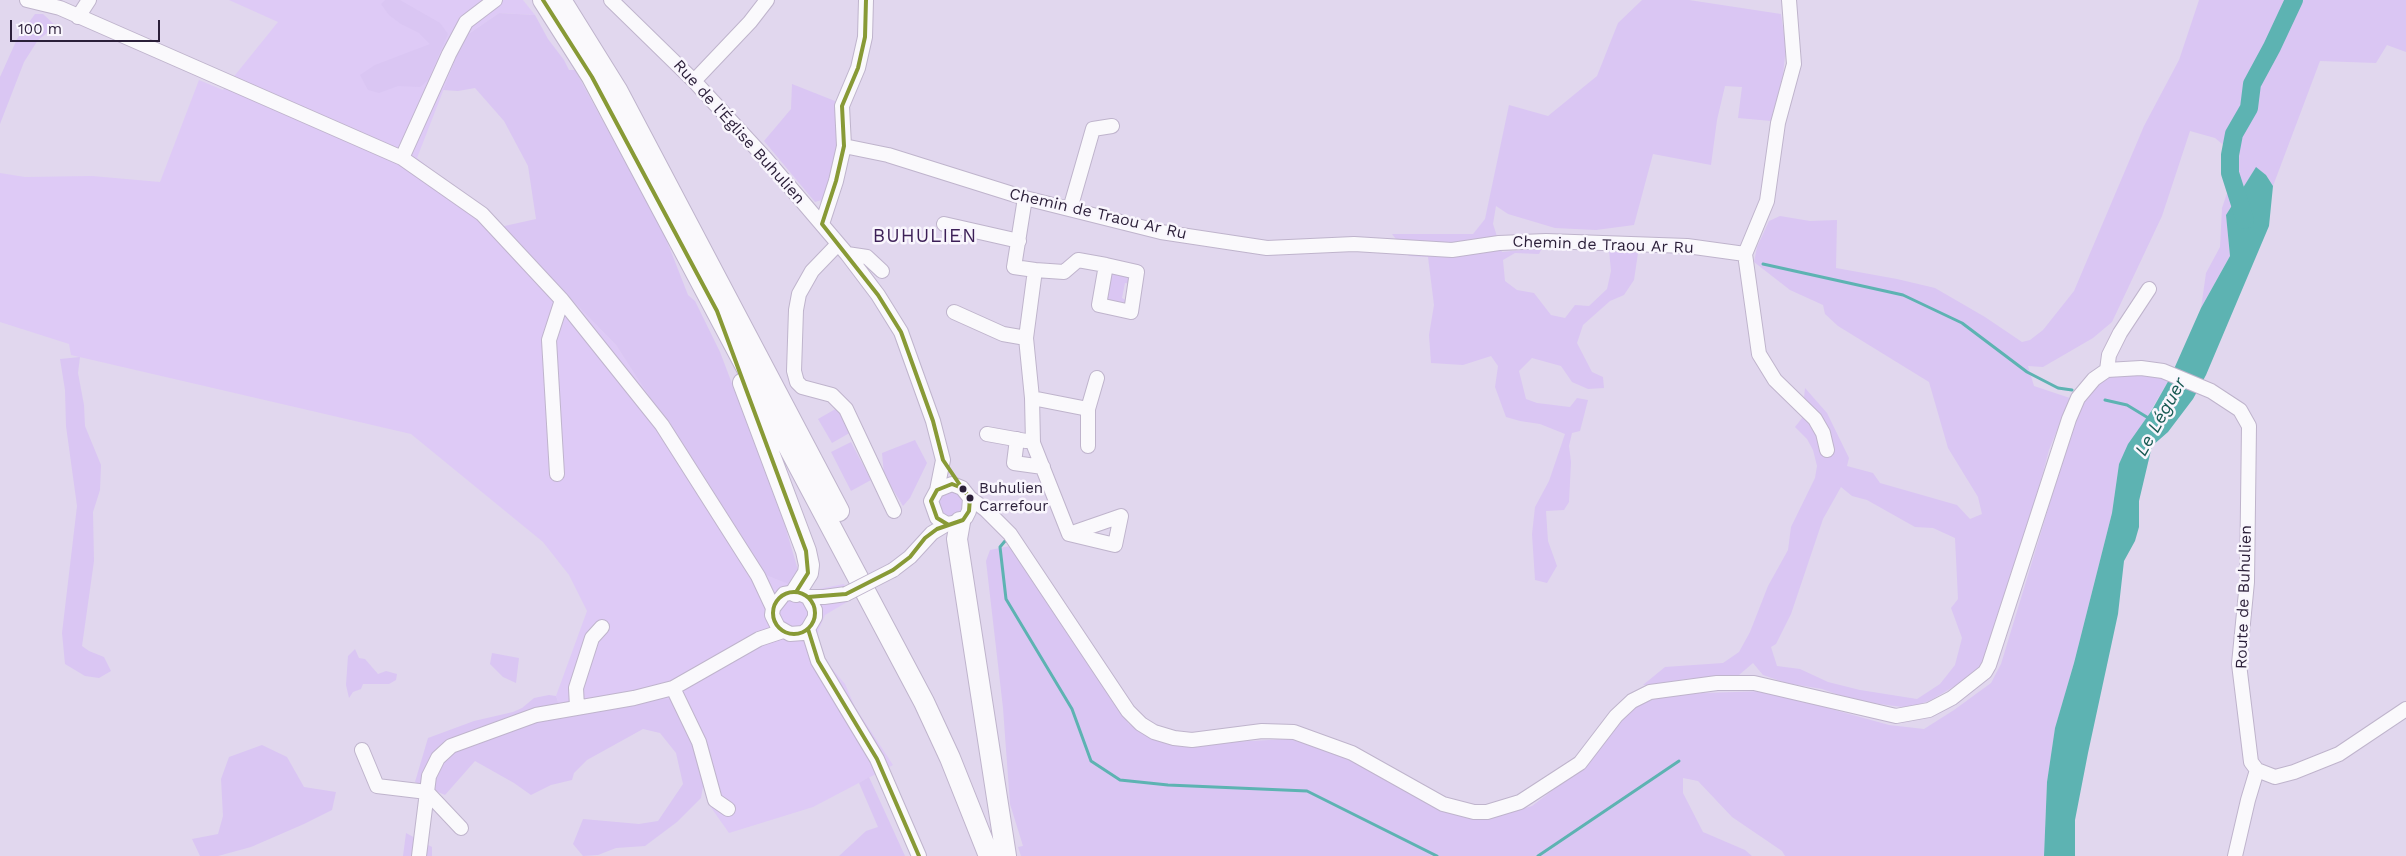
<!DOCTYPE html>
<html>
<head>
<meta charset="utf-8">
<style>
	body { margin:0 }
	#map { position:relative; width:2406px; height:856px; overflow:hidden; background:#e1d7ee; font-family:"Work Sans",sans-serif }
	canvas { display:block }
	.scale { position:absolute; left:10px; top:20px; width:150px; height:22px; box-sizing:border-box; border:2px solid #2b1f39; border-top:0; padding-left:6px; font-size:15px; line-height:18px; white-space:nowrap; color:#2b1f39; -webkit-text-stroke:4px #f9f6fd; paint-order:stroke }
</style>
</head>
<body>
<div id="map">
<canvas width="2406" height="856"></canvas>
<div class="scale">100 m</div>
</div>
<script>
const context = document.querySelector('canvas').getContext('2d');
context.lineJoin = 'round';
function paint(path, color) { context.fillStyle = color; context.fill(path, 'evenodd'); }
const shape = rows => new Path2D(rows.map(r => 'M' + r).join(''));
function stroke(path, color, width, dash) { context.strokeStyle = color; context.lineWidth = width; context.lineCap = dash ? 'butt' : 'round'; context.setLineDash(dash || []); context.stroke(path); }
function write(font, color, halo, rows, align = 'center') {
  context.font = font + ' "Work Sans",sans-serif'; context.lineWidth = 5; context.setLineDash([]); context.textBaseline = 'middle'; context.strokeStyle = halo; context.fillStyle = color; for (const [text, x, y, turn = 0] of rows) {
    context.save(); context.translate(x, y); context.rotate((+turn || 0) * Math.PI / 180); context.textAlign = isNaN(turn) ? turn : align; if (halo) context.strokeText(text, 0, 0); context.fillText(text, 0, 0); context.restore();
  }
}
const built = shape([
	[229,0,523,0,535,15,499,13,464,37,417,158,489,216,616,345,763,574,808,591,844,584,852,599,825,615,817,634,824,659,845,684,855,707,893,765,813,807,729,833,710,806,695,745,672,698,563,716,556,696,587,611,569,575,543,542,411,434,71,355,69,344,0,322,0,173,25,177,92,176,160,182,199,80,223,90,278,22]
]);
const green = shape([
	[385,0,400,0,440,23,448,34,428,80,420,87,398,86,379,93,368,90,360,75,375,65,430,44,419,33,401,24,389,15,381,4],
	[1642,0,1689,0,1781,14,1786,47,1783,75,1771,121,1738,118,1742,87,1725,86,1717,120,1711,165,1653,154,1634,225,1596,230,1555,228,1508,214,1496,206,1493,224,1502,252,1542,248,1539,254,1515,253,1503,260,1505,281,1517,290,1534,293,1551,315,1565,318,1575,305,1589,306,1607,289,1611,271,1609,250,1638,253,1634,280,1624,295,1610,301,1583,325,1577,343,1592,372,1603,377,1604,388,1588,389,1572,382,1561,366,1532,358,1519,371,1526,399,1537,403,1570,407,1577,398,1588,400,1580,431,1572,433,1569,446,1571,462,1569,502,1564,510,1546,511,1548,541,1557,566,1547,583,1535,580,1532,534,1535,507,1549,481,1565,434,1540,424,1520,421,1506,417,1495,387,1498,366,1491,356,1463,365,1431,363,1429,335,1434,305,1428,257,1409,256,1392,234,1473,234,1485,219,1509,105,1548,116,1597,76,1618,23],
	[2199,0,2406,0,2406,52,2387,45,2376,63,2320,61,2273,186,2266,175,2256,168,2226,215,2230,256,2201,308,2206,273,2220,247,2222,208,2239,158,2215,138,2190,131,2162,216,2112,322,2093,338,2043,367,2028,366,2034,386,2070,398,2049,450,2037,495,1981,667,1960,683,1931,700,1910,708,1856,701,1822,689,1786,683,1763,675,1753,663,1739,675,1685,679,1664,684,1643,685,1665,667,1723,663,1739,652,1750,632,1768,586,1788,550,1791,527,1815,478,1817,466,1813,450,1807,439,1795,427,1802,418,1805,388,1827,413,1849,458,1847,466,1873,473,1880,483,1957,505,1970,519,1982,514,1978,497,1948,448,1929,382,1838,326,1825,314,1823,305,1790,290,1754,262,1757,247,1769,221,1780,216,1810,221,1837,220,1836,268,1897,279,1935,288,1985,317,2022,342,2030,340,2043,330,2074,291,2144,126,2179,60],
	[1841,487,1852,496,1867,500,1915,527,1933,528,1955,538,1958,599,1951,608,1962,638,1955,665,1940,684,1917,699,1860,690,1828,682,1800,669,1777,666,1771,647,1776,644,1791,614,1823,519],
	[499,13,535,15,548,39,564,60,569,70,575,70,663,231,688,295,695,301,720,352,781,512,798,570,791,585,763,574,616,345,500,227,536,219,528,166,504,121,475,88,458,91,443,90,464,37],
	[35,14,43,14,56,26,38,40,24,62,0,124,0,77,17,39],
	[792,84,835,101,837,149,825,199,815,202,764,141,791,109],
	[1112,271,1130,275,1132,284,1125,283,1122,298,1129,302,1123,306,1106,303,1109,274],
	[80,357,78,373,84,405,85,426,101,465,100,490,93,512,94,561,82,646,89,651,104,657,111,671,99,678,85,676,65,664,62,633,77,506,66,426,65,390,60,359],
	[2130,370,2170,378,2119,464,2112,513,2074,663,2055,729,2047,782,2044,856,1785,856,1782,851,1732,817,1698,781,1683,778,1683,793,1703,832,1745,850,1752,856,1021,856,1018,847,1023,846,1010,804,1003,708,986,561,990,550,1010,546,1129,724,1172,745,1289,739,1325,749,1390,779,1442,811,1484,820,1532,806,1588,763,1620,721,1638,704,1674,694,1766,691,1889,725,1924,729,1954,710,1991,683,2001,664,2079,407,2090,388,2116,373],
	[839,407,853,431,832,443,818,419],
	[915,440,927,463,910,498,903,506,884,475,882,453],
	[851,442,871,480,851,491,831,452],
	'938 504a12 12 0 1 1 24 0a12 12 0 1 1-24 0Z',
	[355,649,359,658,365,659,378,674,386,671,397,674,396,680,389,684,363,684,361,689,353,692,349,698,346,685,348,656],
	[492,653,519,658,516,683,503,677,490,664],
	[549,695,556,696,563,716,639,701,672,698,695,745,704,781,701,798,677,822,645,846,616,848,598,855,583,856,573,844,583,819,639,824,658,821,683,784,676,753,660,733,643,729,587,760,574,773,572,780,551,785,531,795,514,783,475,761,445,795,415,782,428,738,474,721,513,712,522,708,534,698],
	[262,745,287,757,304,787,336,792,332,810,304,824,251,847,218,856,200,856,192,839,218,834,223,816,221,779,229,757],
	[869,777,890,823,905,856,839,856,866,831,878,827,859,783],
	[406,833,432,847,432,856,403,856]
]);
const water = shape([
	[2256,167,2266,175,2273,186,2269,226,2206,375,2193,399,2168,432,2152,446,2139,501,2139,527,2135,541,2124,561,2118,614,2088,753,2075,820,2075,856,2044,856,2047,782,2055,728,2074,663,2112,513,2119,464,2128,444,2152,410,2170,378,2201,308,2230,256,2226,215]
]);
const stream = shape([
	[1763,264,1903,295,1962,323,2027,372,2058,388,2072,390],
	[2105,400,2127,405,2150,419],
	[1005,541,1000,547,1006,599,1072,709,1091,761,1120,780,1168,785,1307,791,1437,856],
	[1538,856,1679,761]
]);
const river = shape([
	[2245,220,2230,173,2230,155,2234,134,2249,108,2252,84,2272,47,2294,0]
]);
const minor = shape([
	[27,0,60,8,402,158,482,214,562,300,662,425,758,576,773,608],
	[611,0,694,81,766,159,847,254,878,295,901,332,933,421,943,460,937,490],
	[78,17,89,0],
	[694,81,750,22,767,0],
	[844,146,888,155,1025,198,1161,232,1267,248,1354,244,1452,250,1499,243,1546,241,1687,246,1745,254],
	[402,158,449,54,466,22,495,0],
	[1025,198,1014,267,1035,270,1026,338,1032,398,1033,443,1069,534,1121,516,1115,545,1069,534],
	[1070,209,1093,129,1112,126],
	[822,224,836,181,844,146,842,106,858,68,865,37,866,0],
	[944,224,1019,241],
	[838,244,812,271,799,294,796,310,794,371,797,382,802,387,832,395,846,409,894,511],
	[847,254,867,257,882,271],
	[1745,254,1767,201,1778,123,1794,64,1789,0],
	[1745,254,1759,354,1775,380,1815,419,1823,433,1827,450],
	[1035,270,1064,272,1078,260,1106,265,1137,272,1131,312,1099,305,1106,265],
	[954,312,1003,334,1026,338],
	[2107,370,2109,355,2120,333,2149,289],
	[1032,398,1088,409],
	[987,434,1026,441],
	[1017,439,1014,463,1043,467],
	[1088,446,1088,409,1097,378],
	[557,474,549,340,562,300],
	[970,498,986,510,1010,534,1128,711,1141,724,1154,732,1174,738,1192,740,1262,731,1294,732,1352,753,1443,804,1474,812,1487,812,1520,802,1580,763,1616,716,1632,701,1650,692,1717,683,1754,683,1896,716,1929,710,1952,698,1985,672,1989,665,2069,419,2078,398,2094,379,2107,370,2141,368,2163,371,2211,391,2240,410,2249,426,2247,582,2239,664,2251,762,2257,770,2275,777,2294,772,2339,754,2406,709],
	[893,570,910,557,932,533,947,524,960,522,966,517,969,511,970,498,962,488,952,484,937,490,931,501,937,518,947,524],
	[808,597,815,610,815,617,808,629,803,633,790,634,778,627,772,615,773,608,784,594,796,592,808,597,824,597,846,594],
	[808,629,818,661,877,759,919,856],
	[673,688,699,742,715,800,728,809],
	[577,707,576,688,592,638,602,627],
	[362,750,377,786,427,792,461,828],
	[419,856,429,776,438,758,451,746,536,715,634,698,673,688,759,639,783,631],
	[2235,856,2248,800,2257,770]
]);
const highway = shape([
	[543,0,592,77,924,702,950,758,989,856],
	[561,0,617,90,839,511],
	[743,383,806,551,809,565,808,573,796,592],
	[960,522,957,539,1006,856]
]);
const minorBridge = shape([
	[846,594,893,570]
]);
const bus1 = shape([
	[543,0,592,77,717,311,806,551,808,573,796,592],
	[866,0,865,37,858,68,842,106,844,146,836,181,822,224,878,295,901,332,933,421,943,460,962,488],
	'773 613a21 21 0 1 1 42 0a21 21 0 1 1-42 0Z',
	[808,597,846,594,893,570,910,557,925,538,937,529,963,520,969,511,970,498,962,488,952,484,937,490,931,501,937,518,947,524],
	[808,629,818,661,877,759,919,856]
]);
const markers = [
	[963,489,4.5,"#2b1f39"],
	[970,498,4.5,"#2b1f39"]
];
const busNames = [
	["Buhulien",979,489],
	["Carrefour",979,507]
];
const streetNames = [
	["Rue de l'Église Buhulien",739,132,48],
	["Chemin de Traou Ar Ru",1098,214,13],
	["Chemin de Traou Ar Ru",1603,245,2],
	["Route de Buhulien",2244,597,-88]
];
const waterNames = [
	["Le Léguer",2161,417,-61]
];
const quarterNames = [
	["BUHULIEN",925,236]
];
paint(built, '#decaf6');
paint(green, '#dac6f3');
paint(water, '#5db3b2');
stroke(stream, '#5db3b2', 3);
stroke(river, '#5db3b2', 18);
stroke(minor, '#bfb4cc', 16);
stroke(highway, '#bfb4cc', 22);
stroke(minor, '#faf9fc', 14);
stroke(highway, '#faf9fc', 20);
stroke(minorBridge, '#bfb4cc', 16, []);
stroke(minorBridge, '#faf9fc', 14);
stroke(bus1, '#889a36', 4);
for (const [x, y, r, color] of markers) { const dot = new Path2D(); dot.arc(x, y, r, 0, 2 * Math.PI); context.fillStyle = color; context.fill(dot); stroke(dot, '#f9f6fd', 2); }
write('15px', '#2b1f39', '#f9f6fd', busNames, 'left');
write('16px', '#2b1f39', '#f9f6fd', streetNames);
write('italic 18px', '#185a53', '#f9f6fd', waterNames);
context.letterSpacing = '1px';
write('19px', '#3c1f57', '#f9f6fd', quarterNames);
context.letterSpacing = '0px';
</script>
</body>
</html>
